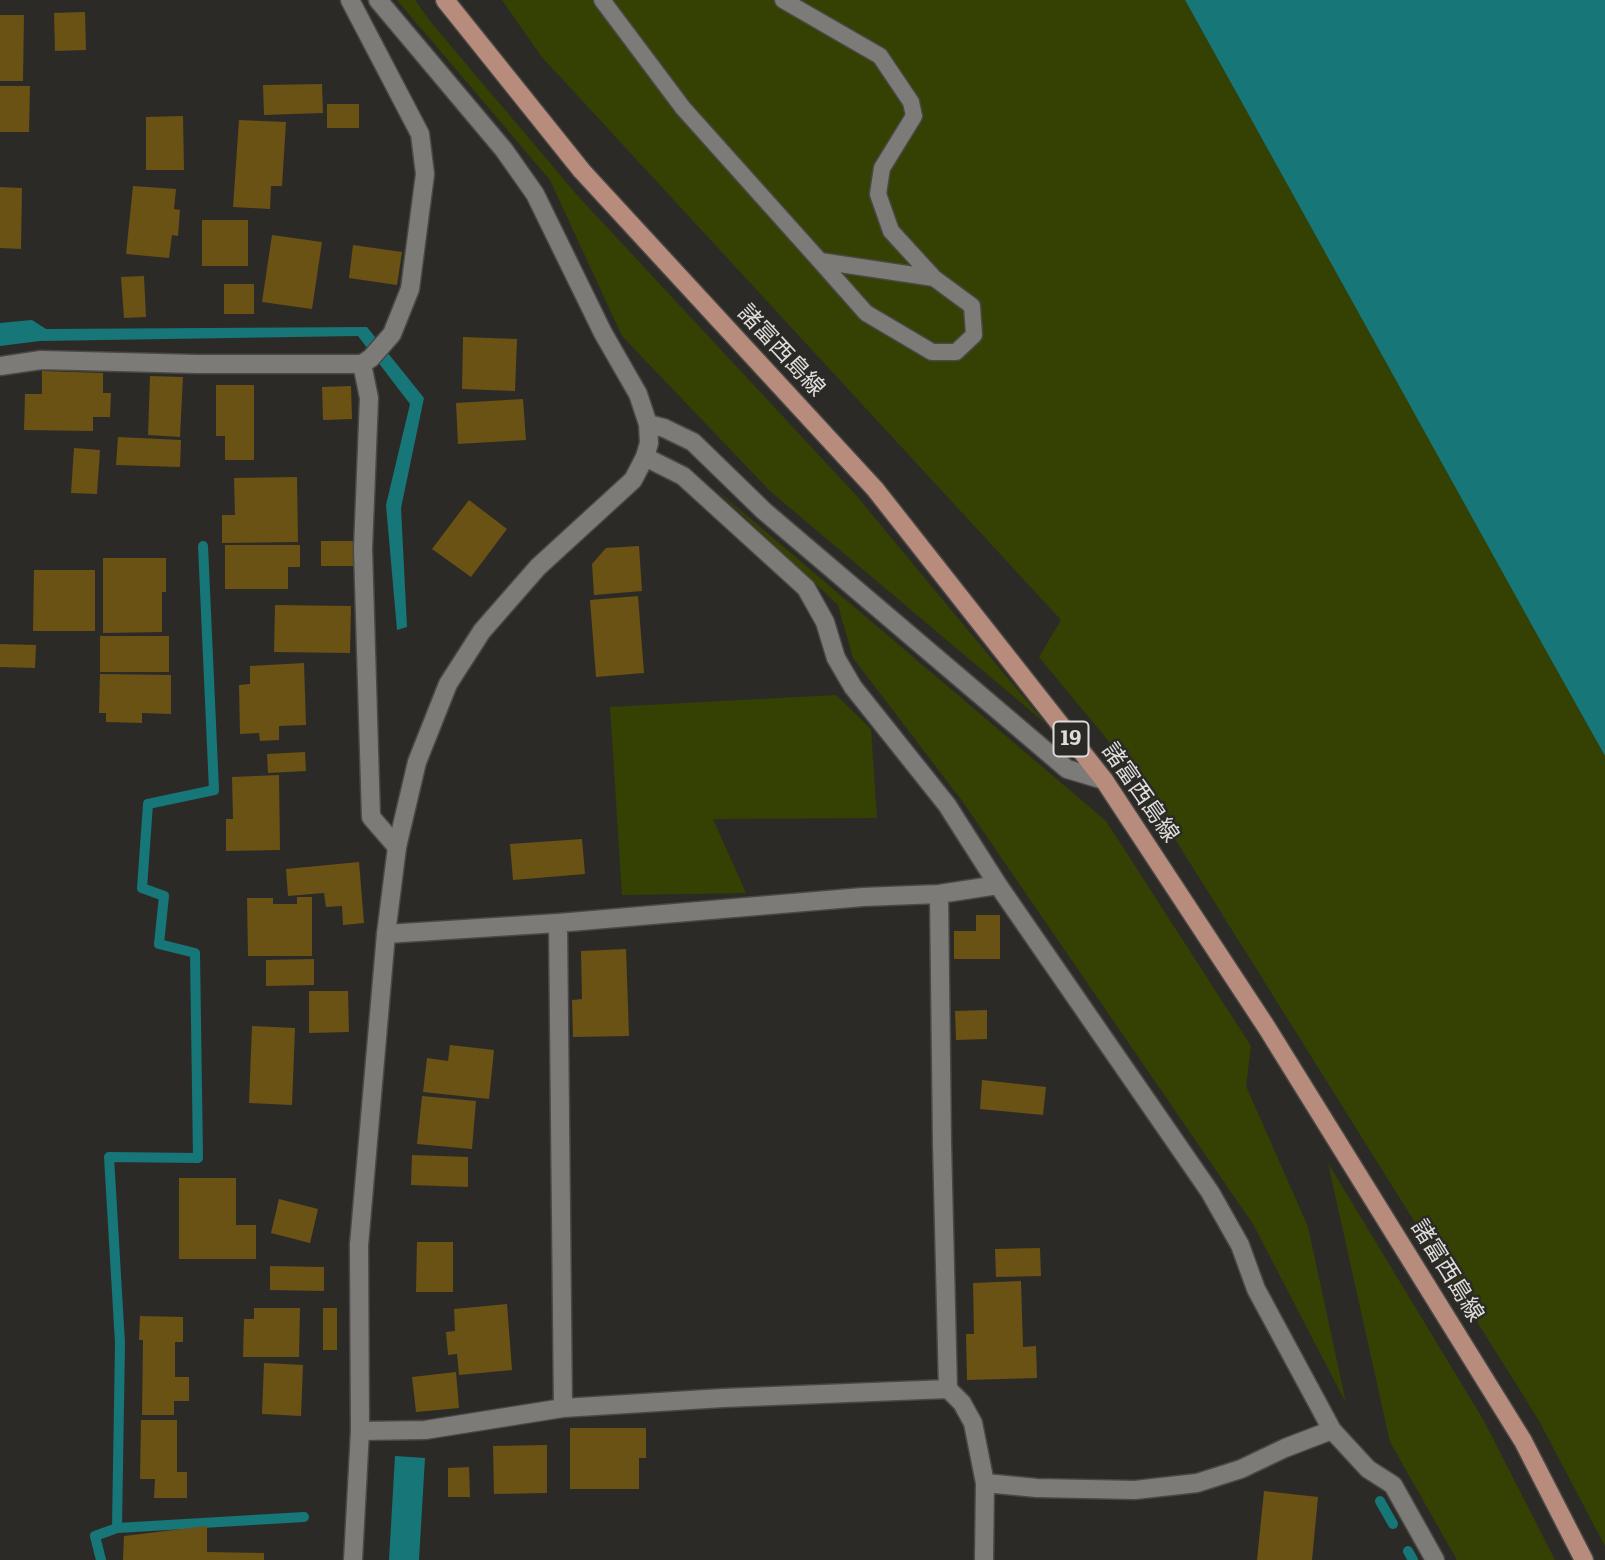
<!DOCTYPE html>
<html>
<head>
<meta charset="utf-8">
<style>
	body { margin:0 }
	canvas { display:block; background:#2b2a27 }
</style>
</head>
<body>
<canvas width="1605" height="1560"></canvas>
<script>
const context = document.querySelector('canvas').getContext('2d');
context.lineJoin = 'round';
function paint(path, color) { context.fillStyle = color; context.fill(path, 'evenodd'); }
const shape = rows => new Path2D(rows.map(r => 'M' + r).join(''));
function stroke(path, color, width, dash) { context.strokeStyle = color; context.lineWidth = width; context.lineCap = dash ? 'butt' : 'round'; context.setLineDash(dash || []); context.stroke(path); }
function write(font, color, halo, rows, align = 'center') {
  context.font = font + ' Literata,"Noto Sans JP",serif'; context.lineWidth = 5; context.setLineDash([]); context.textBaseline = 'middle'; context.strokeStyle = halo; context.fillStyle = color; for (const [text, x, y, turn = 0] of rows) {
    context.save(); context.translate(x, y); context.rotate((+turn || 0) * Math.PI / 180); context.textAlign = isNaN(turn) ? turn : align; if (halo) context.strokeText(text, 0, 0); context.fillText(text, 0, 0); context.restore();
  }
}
const green = shape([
	[397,0,415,0,429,20,577,195,854,493,1045,723,770,491,622,336,550,180],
	[502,0,1185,0,1605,756,1605,1546,1538,1419,1130,767,1039,657,1061,620,541,56],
	[713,487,1106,821,1251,1046,1246,1086,1308,1227,1346,1403,1253,1224,963,802,853,658,838,605],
	[836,695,871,729,877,818,713,819,746,893,622,895,610,707],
	[1328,1163,1484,1421,1555,1560,1457,1560,1390,1442]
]);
const water = shape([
	[1185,0,1605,0,1605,756,1544,647],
	[32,320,46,329,367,327,424,398,401,508,407,627,397,630,386,505,410,404,358,336,40,341,0,346,0,323],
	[395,1456,425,1458,419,1560,389,1560]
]);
const stream = shape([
	[203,546,214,790,148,804,142,888,164,896,159,944,195,953,198,1158,109,1157,120,1343,117,1528,304,1517],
	[1380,1501,1393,1524],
	[1408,1551,1413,1560],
	[101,1560,95,1536,117,1528]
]);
const building = shape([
	[85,12,86,50,55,51,54,13],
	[0,15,24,15,23,81,0,81],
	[322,84,323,113,264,115,263,85],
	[0,86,30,86,29,132,0,132],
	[327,104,359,104,359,128,327,128],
	[183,116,184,170,146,170,146,117],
	[239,120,286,122,282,186,271,186,270,209,233,207],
	[133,186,176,189,174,209,180,210,178,236,172,235,169,258,126,254],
	[0,187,22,188,21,249,0,248],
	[202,220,248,220,248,266,202,266],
	[272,235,322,242,312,309,262,302],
	[353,245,402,252,397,285,349,278],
	[144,276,146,317,124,318,121,277],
	[224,284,254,284,254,314,224,314],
	[463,337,517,339,515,391,462,389],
	[42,371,103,373,103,393,111,393,110,417,93,417,93,431,24,430,25,394,42,394],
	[150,376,183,377,180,437,148,435],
	[216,385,254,385,254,460,225,460,225,436,216,436],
	[351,386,352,419,323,420,322,387],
	[523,399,526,440,458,444,456,403],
	[118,437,181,440,180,467,116,465],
	[74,448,100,450,97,494,71,493],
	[297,477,298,542,222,543,222,515,235,515,234,478],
	[469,500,507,529,471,577,432,549],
	[321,541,354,541,355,566,321,566],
	[225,545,300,545,300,567,288,567,288,589,225,589],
	[639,546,642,591,594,595,592,564,606,548],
	[103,558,166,558,166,592,162,592,162,632,103,633],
	[34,570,95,570,95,631,33,631],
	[638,596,644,673,596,677,590,600],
	[275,605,351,606,350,653,274,652],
	[100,636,169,636,169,672,100,672],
	[0,644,36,645,35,668,0,667],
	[304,663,306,725,279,726,279,740,260,741,259,733,240,734,239,685,250,684,250,666],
	[100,674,171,675,171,714,142,713,142,723,106,722,106,713,99,713],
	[305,752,306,771,268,773,267,754],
	[279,775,280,850,226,851,226,819,233,819,232,777],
	[582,839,585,874,513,880,510,844],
	[359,862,364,923,343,925,342,906,326,907,324,893,288,896,286,869],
	[297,897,312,897,312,956,248,956,247,898,273,898,273,904,297,904],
	[976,915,1000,915,1000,959,954,959,954,931,976,931],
	[626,949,629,1036,573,1037,572,1000,582,999,581,951],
	[314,959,314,985,266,986,266,960],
	[309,991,348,991,349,1032,309,1033],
	[987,1010,987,1039,956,1040,955,1011],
	[252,1026,295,1028,292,1105,249,1103],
	[450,1045,494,1050,489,1099,423,1092,427,1058,448,1061],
	[982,1080,1046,1087,1043,1115,980,1109],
	[422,1096,476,1101,472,1149,417,1144],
	[412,1155,468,1157,468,1187,411,1185],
	[179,1178,236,1178,236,1225,256,1225,256,1259,179,1259],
	[279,1199,318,1209,310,1243,271,1233],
	[417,1242,453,1242,453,1292,416,1292],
	[1040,1248,1041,1276,996,1277,995,1249],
	[270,1266,324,1267,324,1291,270,1290],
	[1021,1281,1023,1347,1036,1346,1037,1378,967,1380,966,1334,974,1334,973,1283],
	[507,1304,512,1370,459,1375,457,1354,448,1355,446,1332,455,1331,454,1309],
	[254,1308,300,1308,299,1357,243,1357,244,1319,254,1319],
	[323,1308,337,1308,337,1350,323,1350],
	[140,1316,183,1317,183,1342,175,1342,175,1377,189,1377,189,1401,174,1401,174,1415,142,1415,143,1340,139,1340],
	[264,1363,303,1365,301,1416,262,1414],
	[456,1372,459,1408,416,1412,412,1377],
	[141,1420,177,1420,177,1472,187,1472,187,1498,154,1498,155,1479,140,1479],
	[570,1428,646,1428,646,1458,639,1458,639,1489,570,1489],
	[547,1445,547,1493,494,1494,493,1446],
	[469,1467,470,1497,448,1497,448,1468],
	[1264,1491,1318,1497,1312,1560,1257,1560],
	[207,1526,207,1552,264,1553,264,1560,123,1560,124,1536]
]);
const service = shape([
	[602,0,683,108,820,261,866,313,932,352,956,352,974,335,972,306,934,278,820,261],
	[783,0,880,56,911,102,914,116,882,168,878,194,891,231,934,278]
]);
const minor = shape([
	[378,0,504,150,535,194,603,333,638,394,648,424,649,443,645,457,683,476,806,588,825,622,836,658,853,687,947,805,998,885,1210,1192,1240,1245,1256,1289,1332,1430,1368,1469,1393,1485,1435,1560],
	[362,364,369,398,363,549,371,817,397,847],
	[0,366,41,360,197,364,362,364,371,358,392,334,410,289,425,174,420,134,350,0],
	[648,424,664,428,693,442,764,511,1067,769,1104,780],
	[939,894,942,1143,948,1389,962,1403,973,1423,985,1483,984,1560],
	[558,923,563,1408],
	[386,934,558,923,863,897,939,894,998,885],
	[360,1431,425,1430,563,1408,723,1398,948,1389],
	[985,1483,1037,1488,1135,1490,1197,1483,1241,1469,1285,1448,1332,1430]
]);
const tertiary = shape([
	[353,1560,360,1431,359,1245,386,934,397,847,417,762,448,684,482,631,538,567,633,480,645,457]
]);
const primary = shape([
	[445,0,582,171,875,489,1104,780,1267,1028,1523,1441,1584,1560]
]);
const shields = [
	[1071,739,35]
];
const shieldNames = [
	["19",1071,739]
];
const streetNames = [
	["諸富西島線",781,351,47],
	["諸富西島線",1140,793,55],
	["諸富西島線",1447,1271,58]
];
paint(green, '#344102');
paint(water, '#167678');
stroke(stream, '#167678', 10);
paint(building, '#6a5114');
stroke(service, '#494845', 19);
stroke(minor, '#494845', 21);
stroke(tertiary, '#494845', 21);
stroke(primary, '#494845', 21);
stroke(service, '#7d7b78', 16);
stroke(minor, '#7d7b78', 18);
stroke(tertiary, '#7d7b78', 18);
stroke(primary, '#b88c7c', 18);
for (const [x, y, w] of shields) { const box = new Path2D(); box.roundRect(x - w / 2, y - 17.5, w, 35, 5); context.fillStyle = '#2b2a27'; context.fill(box); stroke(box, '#dedddb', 2); }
write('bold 21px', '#dedddb', null, shieldNames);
write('23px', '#dedddb', '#2b2a27', streetNames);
</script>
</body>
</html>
